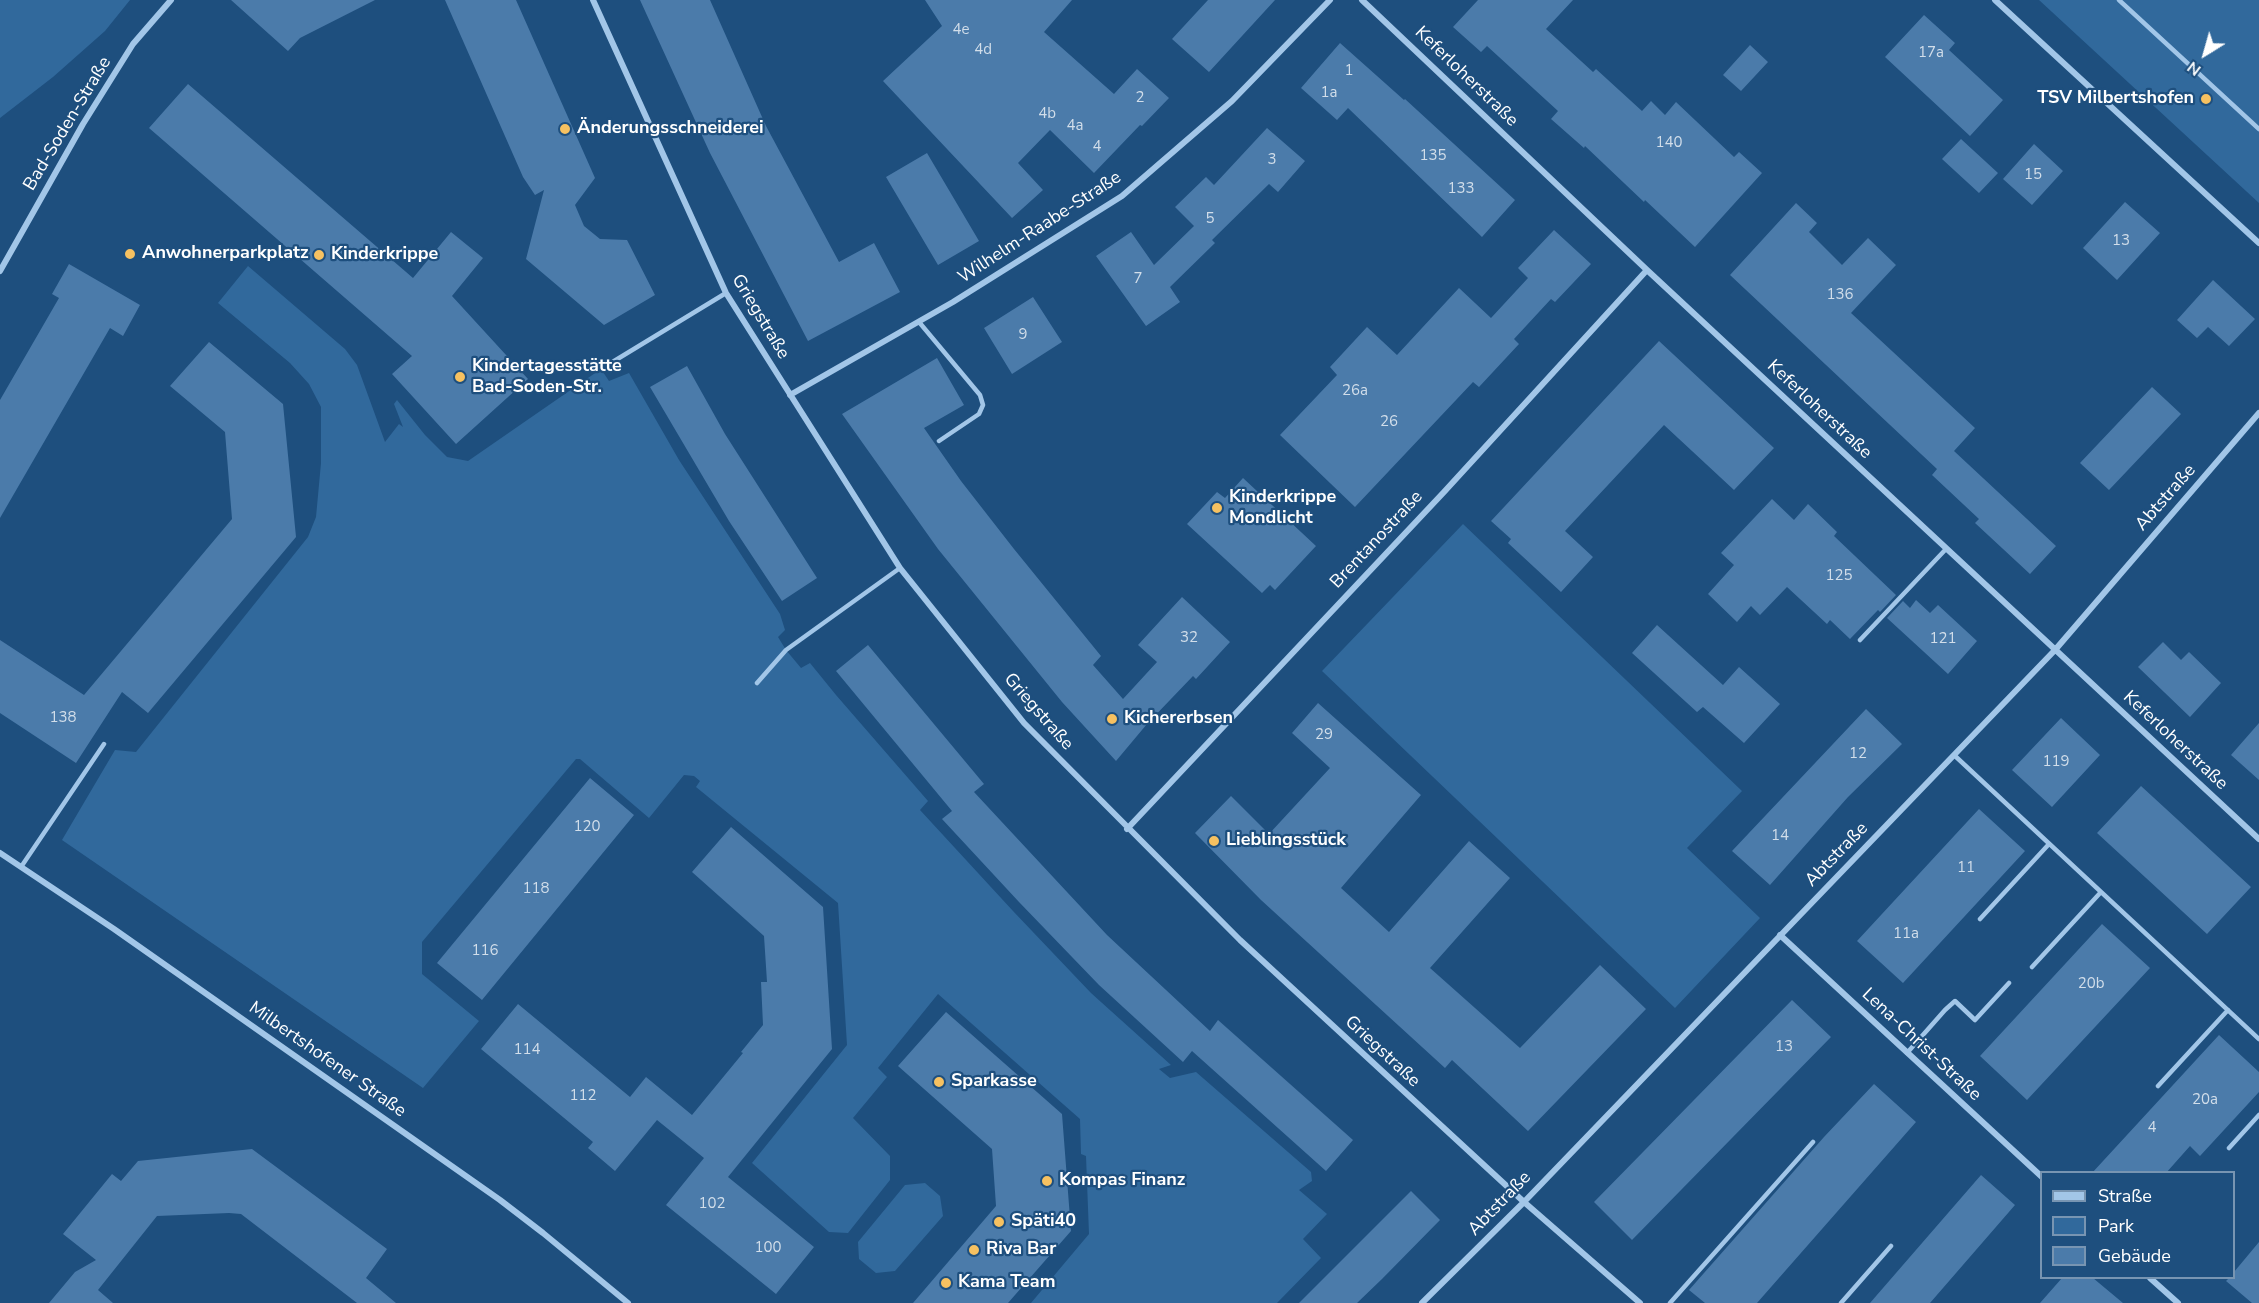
<!DOCTYPE html>
<html>
<head>
<meta charset="utf-8">
<style>
	body { margin:0 }
	#map { position:relative; width:2259px; height:1303px; overflow:hidden; background:#1e4f7e; font-family:"Nunito Sans",sans-serif }
	canvas { display:block }
	.legend { position:absolute; left:2040px; top:1171px; width:195px; height:108px; box-sizing:border-box; background:#1e4f7e; border:2px solid #7895b2; margin:0; padding:8px 10px; list-style:none; font-size:18px; color:#fff }
	.legend li { display:flex; align-items:center; gap:12px; height:30px }
	.legend b { width:30px; border:2px solid #7895b2 }
	.north { position:absolute; left:2175px; top:24px; width:60px; height:60px; -webkit-text-stroke:4px #1e4f7e; paint-order:stroke; rotate:217deg; font-size:16px; font-weight:700; line-height:24px; text-align:center; color:#fff }
	.north::after { content:''; display:block; margin:auto; width:21px; height:27px; background:#fff; clip-path:polygon(50% 0,100% 100%,50% 72%,0 100%) }
</style>
</head>
<body>
<div id="map">
<canvas width="2259" height="1303"></canvas>
<ul class="legend">
<li><b style="height:8px;background:#a2c6e8"></b>Straße</li>
<li><b style="height:16px;background:#31699c"></b>Park</li>
<li><b style="height:16px;background:#4b7baa"></b>Gebäude</li>
</ul>
<div class="north">N</div>
</div>
<script>
const context = document.querySelector('canvas').getContext('2d');
context.lineJoin = 'round';
function paint(path, color) { context.fillStyle = color; context.fill(path, 'evenodd'); }
const shape = rows => new Path2D(rows.map(r => 'M' + r).join(''));
function stroke(path, color, width, dash) { context.strokeStyle = color; context.lineWidth = width; context.lineCap = dash ? 'butt' : 'round'; context.setLineDash(dash || []); context.stroke(path); }
function write(font, color, halo, rows, align = 'center') {
  context.font = font + ' "Nunito Sans",sans-serif'; context.lineWidth = 4.5; context.setLineDash([]); context.textBaseline = 'middle'; context.strokeStyle = halo; context.fillStyle = color; for (const [text, x, y, turn = 0] of rows) {
    context.save(); context.translate(x, y); context.rotate((+turn || 0) * Math.PI / 180); context.textAlign = isNaN(turn) ? turn : align; if (halo) context.strokeText(text, 0, 0); context.fillText(text, 0, 0); context.restore();
  }
}
const green = shape([
	[0,0,130,0,105,31,53,77,0,118],
	[2039,0,2259,0,2259,203],
	[248,266,345,349,357,365,385,442,399,424,403,427,394,404,397,400,425,435,447,457,468,461,601,369,609,381,629,373,679,460,780,614,785,630,778,637,786,650,801,668,810,663,836,695,928,801,920,810,1013,911,1091,993,1171,1065,1159,1069,1170,1078,1196,1072,1311,1172,1312,1181,1299,1190,1327,1214,1303,1239,1321,1258,1277,1303,1031,1303,1089,1234,1086,1156,1081,1154,1080,1119,938,994,878,1068,887,1077,853,1118,890,1156,890,1180,848,1233,829,1232,752,1163,847,1045,838,903,696,787,700,781,694,776,684,775,649,818,580,759,576,759,422,942,422,974,479,1021,423,1088,62,840,115,750,136,752,308,537,316,517,321,463,321,407,309,384,290,363,218,303],
	[1463,524,1742,791,1687,848,1760,918,1675,1008,1322,671],
	[925,1183,940,1196,943,1216,895,1271,876,1273,859,1259,858,1242,905,1185]
]);
const building = shape([
	[231,0,375,0,300,38,288,51],
	[445,0,516,0,595,178,575,205,584,226,600,239,627,240,655,295,604,325,526,259,544,190,535,195,523,177],
	[640,0,710,0,766,126,839,262,874,243,900,292,808,341,710,153],
	[925,0,1072,0,1044,32,1114,94,1137,69,1169,98,1142,126,1140,125,1094,173,1050,130,1018,163,1043,190,1012,218,883,81,942,26],
	[1208,0,1275,0,1209,72,1172,39],
	[1478,0,1573,0,1546,29,1593,72,1596,69,1642,111,1651,101,1665,115,1676,102,1734,157,1739,152,1762,173,1695,247,1645,200,1644,202,1585,146,1584,148,1551,119,1558,111,1487,46,1481,52,1453,27],
	[1924,15,1955,43,1949,50,2003,100,1970,136,1885,57],
	[1340,43,1404,100,1405,99,1515,200,1482,237,1348,108,1337,120,1301,88],
	[1750,45,1768,62,1741,91,1723,75],
	[188,84,413,278,451,232,483,258,452,296,528,379,456,444,392,374,412,356,149,128],
	[1267,128,1305,161,1278,192,1269,184,1212,240,1215,243,1170,287,1180,302,1146,326,1096,256,1131,232,1154,265,1194,226,1175,207,1206,177,1214,185],
	[1961,139,1998,173,1979,193,1942,159],
	[2034,144,2063,171,2032,205,2003,179],
	[927,153,979,241,938,265,886,177],
	[2125,202,2160,233,2117,280,2083,248],
	[1796,203,1817,223,1809,232,1842,265,1868,238,1896,265,1851,313,1975,428,1954,451,2056,546,2030,574,1975,523,1979,519,1932,475,1937,469,1730,275],
	[1554,230,1591,264,1555,302,1551,299,1514,339,1519,344,1479,387,1473,382,1355,507,1280,435,1337,375,1330,367,1367,327,1397,355,1459,288,1491,318,1528,278,1518,268],
	[69,264,140,305,123,336,110,328,0,518,0,400,59,298,52,294],
	[2213,280,2255,319,2229,346,2208,327,2197,338,2177,320],
	[1033,297,1062,342,1012,374,984,328],
	[1659,341,1774,448,1734,490,1664,425,1565,531,1593,557,1561,592,1508,543,1511,539,1491,521],
	[209,342,283,404,296,537,148,713,122,692,76,763,0,713,0,640,84,695,232,519,225,432,170,386],
	[937,358,964,405,924,428,961,481,1014,549,1101,656,1093,665,1123,699,1157,662,1138,645,1182,597,1230,642,1196,679,1193,676,1147,724,1116,761,1062,702,938,549,842,414],
	[687,366,725,434,817,578,782,601,729,521,650,387],
	[2152,387,2181,414,2109,490,2080,463],
	[1243,478,1316,546,1275,590,1270,585,1262,593,1187,524,1217,492,1225,498],
	[1772,499,1794,520,1808,504,1837,532,1834,536,1896,595,1880,612,1878,610,1850,639,1830,620,1827,624,1787,587,1760,615,1751,606,1737,622,1708,594,1734,565,1721,553],
	[1916,600,1930,613,1938,605,1977,641,1948,674,1887,618,1903,601,1910,608],
	[1657,625,1723,685,1739,667,1780,704,1744,743,1703,707,1697,712,1632,653],
	[2163,642,2181,660,2189,652,2221,683,2190,717,2138,667],
	[868,645,984,784,974,792,1107,935,1210,1031,1218,1020,1353,1140,1326,1171,1192,1051,1183,1062,1099,985,1019,902,942,819,952,811,836,671],
	[1318,703,1421,795,1341,888,1389,932,1469,841,1510,878,1430,968,1520,1048,1600,965,1646,1009,1528,1131,1452,1060,1445,1068,1261,900,1195,833,1231,796,1269,834,1330,768,1292,733],
	[1866,709,1902,744,1848,797,1770,885,1732,851],
	[2061,718,2100,755,2052,807,2012,770],
	[2259,723,2259,780,2231,755],
	[590,778,634,815,482,1000,437,963],
	[2141,786,2251,887,2207,934,2097,833],
	[1979,809,2025,851,1903,983,1857,941],
	[731,827,823,907,832,1049,728,1177,814,1247,776,1294,666,1205,704,1158,657,1120,615,1171,588,1148,593,1142,481,1049,518,1004,630,1097,646,1077,692,1115,743,1053,741,1052,763,1025,761,982,767,982,764,936,692,872],
	[2102,924,2150,968,2027,1100,1980,1056],
	[1792,1000,1831,1037,1632,1240,1594,1202],
	[946,1012,1062,1114,1071,1231,1008,1303,913,1303,996,1206,992,1149,898,1066],
	[2219,1035,2259,1072,2259,1092,2200,1156,2190,1146,2166,1173,2092,1173],
	[1874,1084,1916,1122,1757,1303,1705,1303,1689,1290,1824,1137],
	[252,1149,387,1249,366,1278,396,1303,357,1303,241,1214,229,1213,157,1216,98,1290,113,1303,49,1303,75,1272,96,1260,63,1234,112,1174,121,1181,138,1161],
	[1981,1175,2015,1205,1930,1303,1870,1303],
	[1411,1191,1440,1220,1382,1279,1357,1303,1299,1303],
	[2259,1242,2259,1303,2252,1303,2226,1281,2229,1278,2234,1278,2234,1272],
	[2062,1278,2093,1278,2123,1303,2040,1303]
]);
const lane = shape([
	[2119,0,2259,129],
	[919,322,980,395,983,405,979,414,939,441],
	[601,369,726,293],
	[1860,640,1946,549],
	[757,683,786,650,900,568],
	[1954,755,2259,1039],
	[21,867,104,744],
	[1980,919,2049,844],
	[2032,967,2101,892],
	[1907,1053,1945,1010,1955,1001,1975,1020,2009,983],
	[2158,1086,2228,1010],
	[2229,1148,2259,1115],
	[1670,1303,1813,1142],
	[1841,1303,1891,1246]
]);
const street = shape([
	[593,0,726,293,900,568,1024,723,1240,940,1524,1202,1640,1303],
	[1362,0,1647,270,2259,839],
	[1995,0,2259,243],
	[0,271,83,124,133,44,171,0],
	[790,395,953,302,1122,196,1232,101,1330,0],
	[1127,829,1444,492,1647,270],
	[0,853,114,929,500,1200,543,1233,628,1303],
	[1780,935,2042,1177],
	[2150,1278,2178,1303],
	[1422,1303,1524,1202,2055,650,2259,413]
]);
const markers = [
	[2206,99,6,"#f6c161"],
	[565,129,6,"#f6c161"],
	[130,254,6,"#f6c161"],
	[319,255,6,"#f6c161"],
	[460,377,6,"#f6c161"],
	[1217,508,6,"#f6c161"],
	[1112,719,6,"#f6c161"],
	[1214,841,6,"#f6c161"],
	[939,1082,6,"#f6c161"],
	[1047,1181,6,"#f6c161"],
	[999,1222,6,"#f6c161"],
	[974,1250,6,"#f6c161"],
	[946,1283,6,"#f6c161"]
];
const numberNames = [
	["4e",961,30],
	["4d",983,50],
	["17a",1931,53],
	["1",1349,71],
	["1a",1329,93],
	["2",1140,98],
	["4b",1047,114],
	["4a",1075,126],
	["140",1669,143],
	["4",1097,147],
	["135",1433,156],
	["3",1272,160],
	["15",2033,175],
	["133",1461,189],
	["5",1210,219],
	["13",2121,241],
	["7",1138,279],
	["136",1840,295],
	["9",1023,335],
	["26a",1355,391],
	["26",1389,422],
	["125",1839,576],
	["32",1189,638],
	["121",1943,639],
	["138",63,718],
	["29",1324,735],
	["12",1858,754],
	["119",2056,762],
	["120",587,827],
	["14",1780,836],
	["11",1966,868],
	["118",536,889],
	["11a",1906,934],
	["116",485,951],
	["20b",2091,984],
	["13",1784,1047],
	["114",527,1050],
	["112",583,1096],
	["20a",2205,1100],
	["4",2152,1128],
	["102",712,1204],
	["100",768,1248]
];
const streetNames = [
	["Keferloherstraße",1466,77,44],
	["Bad-Soden-Straße",68,124,-59],
	["Wilhelm-Raabe-Straße",1040,228,-33],
	["Griegstraße",760,317,59],
	["Keferloherstraße",1819,410,43],
	["Abtstraße",2166,498,-49],
	["Brentanostraße",1377,540,-47],
	["Griegstraße",1038,712,49],
	["Keferloherstraße",2175,741,43],
	["Abtstraße",1837,855,-46],
	["Lena-Christ-Straße",1921,1045,43],
	["Griegstraße",1382,1052,43],
	["Milbertshofener Straße",327,1060,35],
	["Abtstraße",1500,1204,-46]
];
const poiNames = [
	["TSV Milbertshofen",2194,99,"right"],
	["Änderungsschneiderei",577,129],
	["Anwohnerparkplatz",142,254],
	["Kinderkrippe",331,255],
	["Kindertagesstätte",472,367],
	["Bad-Soden-Str.",472,388],
	["Kinderkrippe",1229,498],
	["Mondlicht",1229,519],
	["Kichererbsen",1124,719],
	["Lieblingsstück",1226,841],
	["Sparkasse",951,1082],
	["Kompas Finanz",1059,1181],
	["Späti40",1011,1222],
	["Riva Bar",986,1250],
	["Kama Team",958,1283]
];
paint(green, '#31699c');
paint(building, '#4b7baa');
stroke(lane, '#a2c6e8', 4.5);
stroke(street, '#a2c6e8', 6);
for (const [x, y, r, color] of markers) { const dot = new Path2D(); dot.arc(x, y, r, 0, 2 * Math.PI); context.fillStyle = color; context.fill(dot); stroke(dot, '#1e4f7e', 2); }
write('15px', '#d2deea', null, numberNames);
write('18px', '#fff', '#1e4f7e', streetNames);
write('bold 18px', '#fff', '#1e4f7e', poiNames, 'left');
</script>
</body>
</html>
